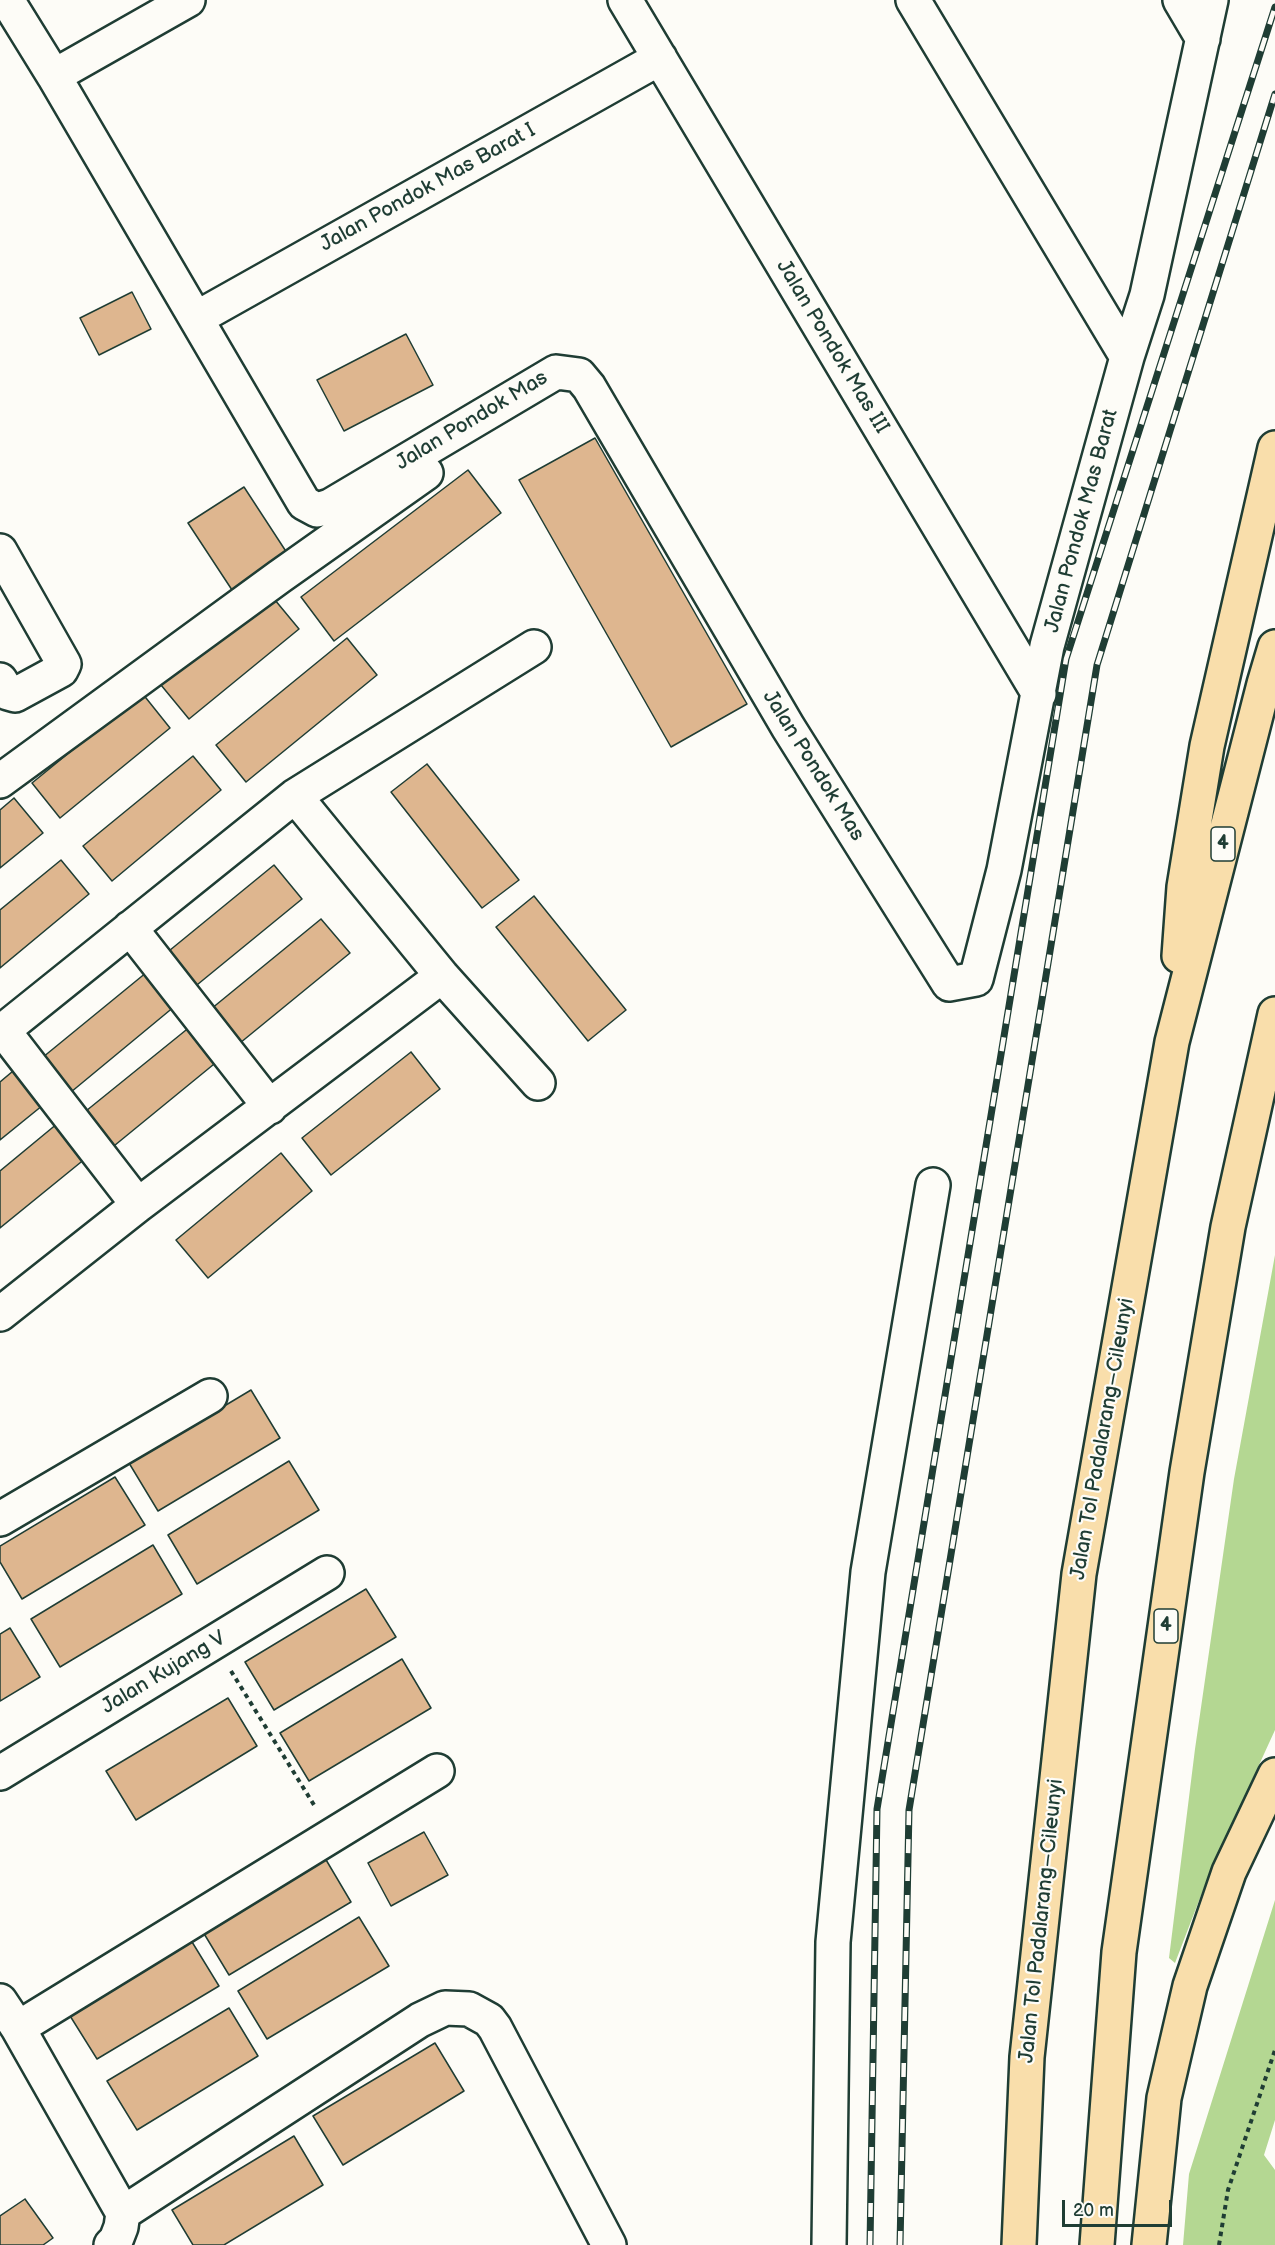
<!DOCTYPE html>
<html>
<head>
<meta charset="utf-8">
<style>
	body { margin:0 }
	#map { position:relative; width:1275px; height:2245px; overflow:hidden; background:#fdfcf7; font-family:"Balsamiq Sans",sans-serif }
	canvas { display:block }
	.scale { position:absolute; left:1062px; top:2200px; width:110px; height:27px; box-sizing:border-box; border:3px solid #1f3d34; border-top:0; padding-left:8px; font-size:18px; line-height:21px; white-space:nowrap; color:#1f3d34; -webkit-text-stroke:4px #fdfcf7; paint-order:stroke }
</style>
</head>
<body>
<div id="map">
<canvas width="1275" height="2245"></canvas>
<div class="scale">20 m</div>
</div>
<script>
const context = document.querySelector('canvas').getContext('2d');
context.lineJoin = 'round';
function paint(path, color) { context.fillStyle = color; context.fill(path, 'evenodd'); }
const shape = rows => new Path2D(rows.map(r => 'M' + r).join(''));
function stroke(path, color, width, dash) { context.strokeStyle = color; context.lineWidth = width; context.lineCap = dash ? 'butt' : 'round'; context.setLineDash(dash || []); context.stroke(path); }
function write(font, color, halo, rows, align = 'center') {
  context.font = font + ' "Balsamiq Sans",sans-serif'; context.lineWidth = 4.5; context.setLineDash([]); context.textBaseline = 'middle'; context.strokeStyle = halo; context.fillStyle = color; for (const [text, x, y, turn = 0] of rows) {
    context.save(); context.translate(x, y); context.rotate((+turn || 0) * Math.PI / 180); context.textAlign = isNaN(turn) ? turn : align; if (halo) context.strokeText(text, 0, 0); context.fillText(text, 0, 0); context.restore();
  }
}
const green = shape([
	[1275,1255,1275,1730,1210,1872,1175,1963,1169,1958,1195,1749,1234,1479],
	[1275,1900,1275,2120,1264,2155,1275,2170,1275,2245,1183,2245,1189,2174]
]);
const building = shape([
	[132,292,151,329,99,355,80,318,132,292],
	[406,334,433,385,344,431,317,380,406,334],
	[595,438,747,704,671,747,519,480,595,438],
	[468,470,501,513,334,641,301,597,468,470],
	[244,487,289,556,234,593,188,523,244,487],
	[270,594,299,629,189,719,161,685,270,594],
	[347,638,377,675,246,782,216,745,347,638],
	[142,693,170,728,60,818,32,783,142,693],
	[193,756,221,790,112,881,83,846,193,756],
	[427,764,519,880,482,908,391,792,427,764],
	[14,798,43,833,0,868,0,810,14,798],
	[61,860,89,894,0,968,0,910,61,860],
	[274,865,302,899,192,989,164,955,274,865],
	[534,896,626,1010,588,1041,496,927,534,896],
	[321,919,350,953,240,1043,211,1009,321,919],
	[147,972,175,1006,65,1097,37,1062,147,972],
	[191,1026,219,1060,109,1150,81,1115,191,1026],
	[411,1052,440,1089,331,1175,302,1138,411,1052],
	[19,1066,48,1101,0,1140,0,1082,19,1066],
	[58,1123,86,1158,0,1228,0,1171,58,1123],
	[281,1153,312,1191,208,1278,176,1240,281,1153],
	[251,1390,280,1438,158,1511,129,1463,251,1390],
	[289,1461,319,1510,197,1584,168,1535,289,1461],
	[115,1477,145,1525,22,1599,0,1562,0,1546,115,1477],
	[153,1545,182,1594,60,1667,31,1619,153,1545],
	[366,1589,396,1637,274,1710,245,1662,366,1589],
	[10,1628,40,1677,0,1701,0,1634,10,1628],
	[402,1659,431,1708,309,1781,280,1733,402,1659],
	[228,1698,257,1746,136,1820,106,1771,228,1698],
	[424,1832,448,1875,391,1906,368,1863,424,1832],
	[322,1853,351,1902,229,1975,200,1927,322,1853],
	[359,1917,389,1966,267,2039,238,1991,359,1917],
	[189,1937,219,1986,97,2059,67,2011,189,1937],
	[229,2008,258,2056,137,2130,107,2081,229,2008],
	[435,2043,464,2091,343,2165,313,2116,435,2043],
	[294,2136,323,2185,224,2245,193,2245,172,2210,294,2136],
	[25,2199,53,2238,43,2245,0,2245,0,2216,25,2199]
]);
const path = shape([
	[231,1671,314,1805],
	[1219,2245,1228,2190,1275,2050]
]);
const minor = shape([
	[7,0,54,76,304,503,317,510,330,506,556,372,579,375,589,387,788,727,949,984,976,979,1004,870,1047,646,1127,357,1147,295,1211,0],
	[625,0,1039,694],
	[913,0,1127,357],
	[1180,0,1203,39],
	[54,76,188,0],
	[197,318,660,58],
	[0,551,64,664,61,670,15,695,8,693,0,680],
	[0,781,279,577,426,473],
	[295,796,442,976,538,1083],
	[130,928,270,1107],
	[3,1030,138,1205],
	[0,1033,295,796,534,647],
	[0,1314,138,1205,442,976],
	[0,1519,210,1396],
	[0,1773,327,1573],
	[0,2001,18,2028,123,2213,121,2227,116,2240,111,2245],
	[18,2028,437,1771],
	[123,2213,420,2020,445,2008,469,2009,489,2020,495,2028,609,2245],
	[829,2245,833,1942,868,1572,933,1185]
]);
const motorway = shape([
	[1179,956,1184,887,1207,746,1275,448],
	[1019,2245,1027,2057,1079,1574,1172,1042,1264,684,1275,647],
	[1097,2245,1119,1952,1187,1472,1228,1227,1275,1014],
	[1149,2245,1164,2098,1190,1986,1229,1872,1275,1775]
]);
const rail = shape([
	[870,2245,877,1809,1066,659,1275,7],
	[900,2245,909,1810,1097,665,1275,94]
]);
const shields = [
	[1223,844,24],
	[1166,1626,24]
];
const shieldNames = [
	["4",1223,844],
	["4",1166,1626]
];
const streetNames = [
	["Jalan Pondok Mas Barat I",428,188,-29],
	["Jalan Pondok Mas III",832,347,59],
	["Jalan Pondok Mas",472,421,-31],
	["Jalan Pondok Mas Barat",1082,521,-75],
	["Jalan Pondok Mas",813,766,58],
	["Jalan Tol Padalarang–Cileunyi",1103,1439,-80],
	["Jalan Kujang V",164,1673,-31],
	["Jalan Tol Padalarang–Cileunyi",1042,1921,-84]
];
paint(green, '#b4d792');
paint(building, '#deb68f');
stroke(building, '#1f3d34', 1.5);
stroke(minor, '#1f3d34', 38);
stroke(motorway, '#1f3d34', 38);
stroke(path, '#1f3d34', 4, [4.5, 4.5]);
stroke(minor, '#fdfcf7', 33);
stroke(motorway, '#f9deab', 33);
stroke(rail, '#1f3d34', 7);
stroke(rail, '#fdfcf7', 4.5, [14]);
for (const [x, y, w] of shields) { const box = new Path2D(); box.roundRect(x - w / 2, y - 17, w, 34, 4.5); context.fillStyle = '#fdfcf7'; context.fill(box); stroke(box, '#1f3d34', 1.5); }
write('bold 20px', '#1f3d34', null, shieldNames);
write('21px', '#1f3d34', '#fdfcf7', streetNames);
</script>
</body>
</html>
